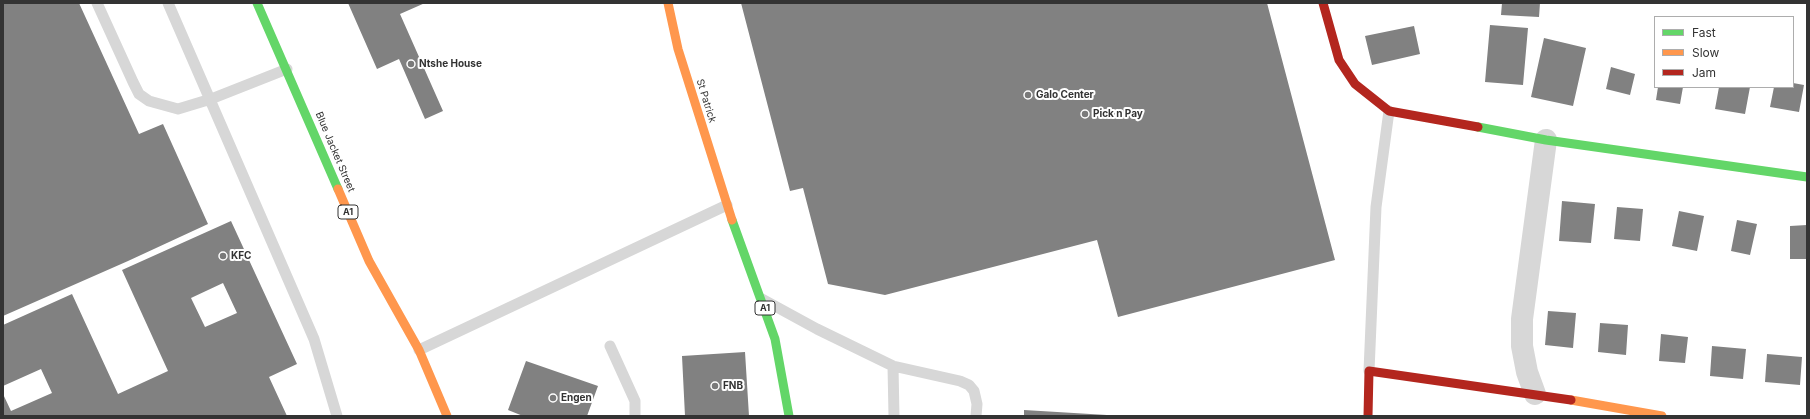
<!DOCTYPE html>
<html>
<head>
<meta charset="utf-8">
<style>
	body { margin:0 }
	#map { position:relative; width:1810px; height:419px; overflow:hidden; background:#fff; font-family:Inter,sans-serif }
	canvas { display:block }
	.frame { position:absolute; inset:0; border:4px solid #333; pointer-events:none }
	.legend { position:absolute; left:1654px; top:16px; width:140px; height:72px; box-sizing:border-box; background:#fff; border:1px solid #adadad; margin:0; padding:5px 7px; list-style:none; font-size:12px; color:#333 }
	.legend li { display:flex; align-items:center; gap:8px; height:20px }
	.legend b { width:20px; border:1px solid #adadad }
</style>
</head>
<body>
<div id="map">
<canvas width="1810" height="419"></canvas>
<div class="frame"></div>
<ul class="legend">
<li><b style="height:5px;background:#63d668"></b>Fast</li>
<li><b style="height:5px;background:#ff974d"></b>Slow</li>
<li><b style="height:5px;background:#b3261e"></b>Jam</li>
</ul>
</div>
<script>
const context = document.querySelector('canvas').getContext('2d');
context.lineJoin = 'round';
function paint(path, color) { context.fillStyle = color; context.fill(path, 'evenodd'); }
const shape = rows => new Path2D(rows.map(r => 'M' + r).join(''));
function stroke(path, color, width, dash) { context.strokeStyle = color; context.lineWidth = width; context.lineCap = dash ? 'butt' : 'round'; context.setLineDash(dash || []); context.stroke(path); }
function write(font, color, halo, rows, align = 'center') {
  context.font = font + ' Inter,sans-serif'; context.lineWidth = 4; context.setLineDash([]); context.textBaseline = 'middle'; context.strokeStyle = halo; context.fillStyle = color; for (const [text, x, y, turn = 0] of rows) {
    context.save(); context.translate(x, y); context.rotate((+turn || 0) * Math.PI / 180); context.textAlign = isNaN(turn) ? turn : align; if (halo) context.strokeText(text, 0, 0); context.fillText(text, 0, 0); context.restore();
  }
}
const building = shape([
	[3,3,79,3,139,134,163,124,208,224,128,261,3,316],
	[348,3,425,3,400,14,443,111,425,119,399,59,377,69],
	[741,3,1267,3,1335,260,1118,317,1097,240,885,295,828,284,803,188,790,191],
	[1502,3,1540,3,1539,17,1501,15],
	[1490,25,1528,28,1523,85,1485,82],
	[1414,26,1420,54,1372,65,1365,36],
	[1544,38,1586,48,1573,106,1531,97],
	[1611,67,1635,74,1630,95,1606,89],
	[1793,83,1804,85,1799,112,1770,107,1774,87,1793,87],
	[1658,87,1683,87,1680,104,1656,100],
	[1719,87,1750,87,1745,114,1715,109],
	[1562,201,1595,204,1591,243,1559,241],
	[1617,207,1643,209,1640,241,1614,239],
	[1679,211,1704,216,1697,251,1672,246],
	[1737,220,1757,224,1750,255,1731,251],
	[231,221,297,364,269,377,287,416,3,416,3,394,11,411,52,393,41,369,3,386,3,325,72,294,118,394,168,371,122,270],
	[223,283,237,313,205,327,191,298],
	[1807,225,1807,259,1790,259,1790,226],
	[1548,311,1576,313,1573,348,1545,345],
	[1600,323,1628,325,1626,355,1598,352],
	[1661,334,1688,337,1685,363,1659,361],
	[1712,346,1746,349,1743,379,1710,376],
	[745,352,749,416,685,416,682,356],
	[1767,354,1802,357,1800,385,1765,382],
	[526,361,598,386,587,416,523,416,508,410],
	[1024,410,1107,415,1107,416,1024,416]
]);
const lane = shape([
	[97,3,133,82,139,94,149,101,178,109,211,99,287,69],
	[168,3,314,339,337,416],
	[762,299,817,329,893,366,960,381,969,385,974,391,977,404,976,416],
	[610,346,635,401,635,416],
	[419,350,727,205],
	[893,366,894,416],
	[1369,371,1376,207,1389,111]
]);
const street = shape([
	[1535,394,1527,372,1522,346,1522,319,1546,140]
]);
const fast = shape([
	[257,3,338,189],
	[1478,127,1546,140,1807,177],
	[732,220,775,339,789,416]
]);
const slow = shape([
	[668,3,678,49,732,220],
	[338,189,369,261,419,350,447,416],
	[1571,400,1662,416]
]);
const jam = shape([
	[1323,3,1339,60,1355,84,1389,111,1478,127],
	[1368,416,1369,371,1571,400]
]);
const markers = [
	[411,64,4,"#7a7a7a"],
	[1028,95,4,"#7a7a7a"],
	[1085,114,4,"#7a7a7a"],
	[223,256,4,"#7a7a7a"],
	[715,386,4,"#7a7a7a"],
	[553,398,4,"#7a7a7a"]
];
const shields = [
	[348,212,20],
	[765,308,20]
];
const shieldNames = [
	["A1",348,212],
	["A1",765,308]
];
const poiNames = [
	["Ntshe House",419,64],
	["Galo Center",1036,95],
	["Pick n Pay",1093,114],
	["KFC",231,256],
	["FNB",723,386],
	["Engen",561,398]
];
const streetNames = [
	["St Patrick",706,101,73],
	["Blue Jacket Street",335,152,67]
];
paint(building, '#818181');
stroke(lane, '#d7d7d7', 11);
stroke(street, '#d7d7d7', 22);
stroke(fast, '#63d668', 9);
stroke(slow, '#ff974d', 9);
stroke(jam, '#b3261e', 9);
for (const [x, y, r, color] of markers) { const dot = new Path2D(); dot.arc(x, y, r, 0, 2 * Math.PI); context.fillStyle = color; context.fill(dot); stroke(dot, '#fff', 1.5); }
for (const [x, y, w] of shields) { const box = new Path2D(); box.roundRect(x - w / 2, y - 7, w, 14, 3); context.fillStyle = '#fff'; context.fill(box); stroke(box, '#333', 1); }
write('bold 9px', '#333', null, shieldNames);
write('bold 10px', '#333', '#fff', poiNames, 'left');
write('10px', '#333', '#fff', streetNames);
</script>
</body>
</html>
